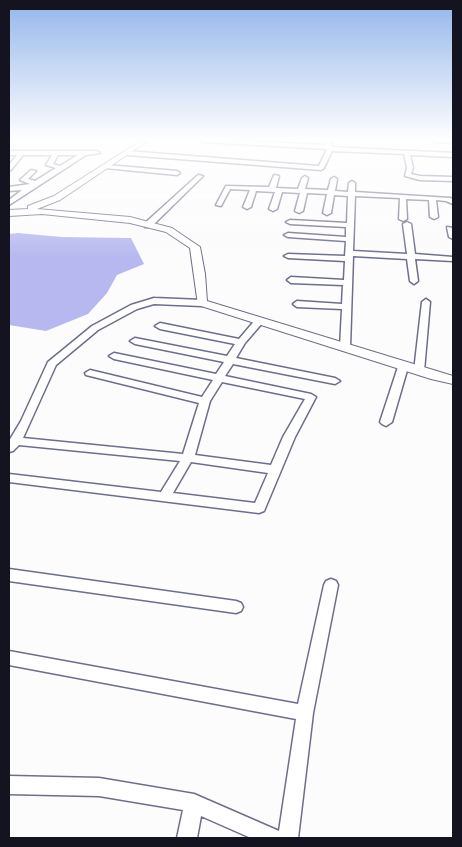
<!DOCTYPE html>
<html>
<head>
<meta charset="utf-8">
<style>
	body { margin:0 }
	#map { position:relative; width:462px; height:847px; overflow:hidden; background:#fcfcfc; font-family:"Roboto Serif",serif }
	canvas { display:block }
	.frame { position:absolute; inset:0; border:10px solid #13141f; pointer-events:none }
</style>
</head>
<body>
<div id="map">
<canvas width="462" height="847"></canvas>
<div class="frame"></div>
</div>
<script>
const context = document.querySelector('canvas').getContext('2d');
context.lineJoin = 'round';
function paint(path, color) { context.fillStyle = color; context.fill(path, 'evenodd'); }
const shape = rows => new Path2D(rows.map(r => 'M' + r).join(''));
function stroke(path, color, width, dash) { context.strokeStyle = color; context.lineWidth = width; context.lineCap = dash ? 'butt' : 'round'; context.setLineDash(dash || []); context.stroke(path); }
const water = shape([
	[18,233,62,237,131,238,144,264,117,275,107,293,88,314,46,331,9,325,9,234]
]);
const minor = shape([
	[201,140,230,140,326,145,328,140,332,140,332,147,453,153,453,157,410,155,413,168,411,174,420,176,453,177,453,181,420,180,405,176,407,168,404,154,332,151,324,168,321,170,127,155,124,153,127,151,319,166,327,149,204,142,201,140],
	[432,140,453,140,453,143,435,142,432,140],
	[9,151,97,151,100,153,86,155,9,205,9,200,22,190,9,191,9,187,30,184,20,180,31,170,36,171,28,179,35,181,56,168,46,165,52,155,23,155,11,170,9,171,9,165,17,155,9,155,9,151],
	[58,155,78,155,60,166,53,164,58,155],
	[107,165,177,171,180,173,177,175,105,168,105,166,107,165],
	[198,175,203,176,151,227,145,227,145,223,198,175],
	[274,175,279,176,276,188,298,189,302,178,305,176,308,178,305,189,328,190,331,179,334,177,337,179,335,191,348,192,349,183,352,181,355,183,355,192,450,198,453,199,453,204,446,201,436,200,438,217,434,219,430,217,429,200,406,199,407,219,403,221,399,219,400,198,355,196,353,251,407,254,403,224,407,222,411,224,415,254,453,257,453,261,415,259,418,281,414,284,410,281,407,259,353,256,350,348,348,350,342,350,340,348,342,309,297,307,293,304,297,301,342,304,343,285,291,283,287,280,291,277,344,280,345,261,288,258,284,256,288,254,345,256,346,241,288,237,284,235,288,233,346,237,346,227,290,224,286,222,290,220,347,223,348,196,334,195,331,213,327,215,323,213,327,194,307,193,303,211,299,213,295,211,300,193,282,192,277,209,273,211,269,209,275,192,256,191,251,207,247,209,243,207,250,190,230,189,221,206,216,205,226,186,269,187,274,175],
	[447,227,453,228,453,239,449,237,447,227],
	[154,298,202,300,206,303,202,306,154,304,137,309,98,330,56,365,23,438,183,454,199,403,86,375,85,373,90,370,202,397,213,380,114,359,109,356,114,353,216,374,224,362,135,344,130,341,135,338,227,356,235,344,160,329,155,326,160,323,239,339,256,319,262,319,264,321,245,343,236,358,335,378,340,381,335,384,233,364,225,376,311,394,316,397,295,437,264,511,259,513,9,482,9,474,161,492,180,461,19,445,13,451,9,452,9,441,21,421,48,362,92,326,131,305,154,298],
	[222,382,305,399,283,437,271,465,195,455,210,401,222,382],
	[191,462,268,473,255,503,173,493,191,462],
	[426,299,430,302,424,371,419,374,414,371,422,302,426,299],
	[403,364,408,367,392,422,386,426,382,424,380,422,398,367,403,364],
	[9,569,236,601,241,603,243,607,241,611,236,613,9,581,9,569],
	[331,579,336,581,338,585,313,713,298,838,251,838,201,816,197,838,177,838,183,810,99,796,9,794,9,776,99,778,194,794,279,831,296,719,9,665,9,651,298,704,324,585,326,581,331,579]
]);
const tertiary = shape([
	[142,140,149,140,60,200,37,209,130,217,172,228,200,247,205,274,207,301,453,376,453,384,431,379,198,305,190,248,166,232,130,223,42,214,9,216,9,210,28,209,28,206,54,196,142,140]
]);
paint(water, '#b7b8ef');
stroke(minor, '#6d6e8d', 3);
stroke(tertiary, '#6d6e8d', 2);
paint(minor, '#fff');
paint(tertiary, '#fff');
const sky = context.createLinearGradient(0, 0, 0, 258);
sky.addColorStop(0, '#94b6eb');
sky.addColorStop(0.54, '#fefefe');
sky.addColorStop(1, '#fefefe00');
context.fillStyle = sky;
context.fillRect(0, 0, 462, 258);
</script>
</body>
</html>
